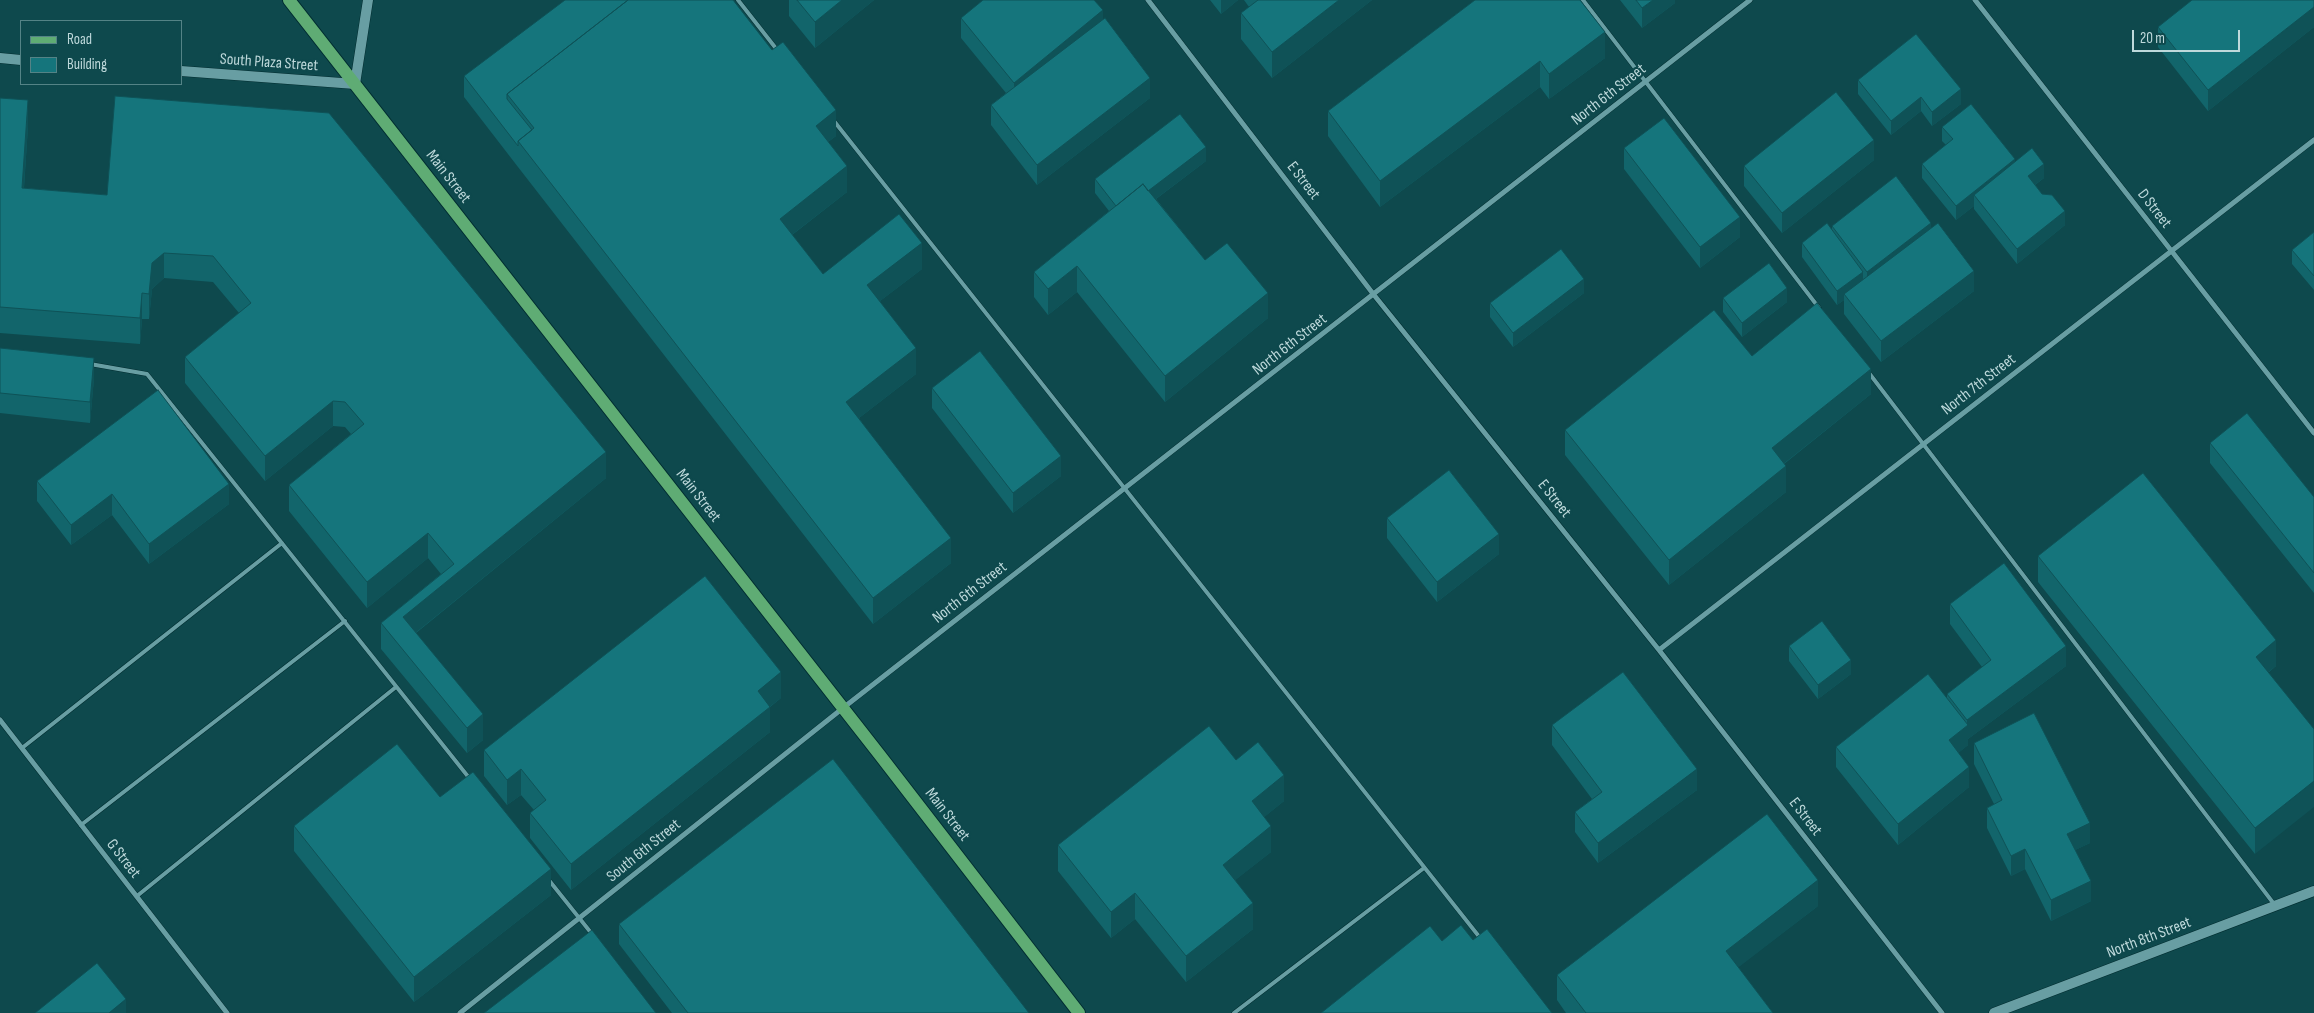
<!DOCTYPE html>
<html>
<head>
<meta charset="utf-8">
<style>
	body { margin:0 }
	#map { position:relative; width:2314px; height:1013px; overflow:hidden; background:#0e494d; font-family:"Sofia Sans Condensed",sans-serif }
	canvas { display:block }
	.legend { position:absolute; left:20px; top:20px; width:162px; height:65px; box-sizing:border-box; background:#0e494d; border:1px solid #548386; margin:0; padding:6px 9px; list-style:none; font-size:15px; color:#bed9db }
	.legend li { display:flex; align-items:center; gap:10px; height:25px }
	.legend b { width:25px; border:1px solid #548386 }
	.scale { position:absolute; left:2132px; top:30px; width:108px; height:22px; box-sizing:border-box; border:2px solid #bed9db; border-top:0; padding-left:6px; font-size:15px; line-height:18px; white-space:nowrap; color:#bed9db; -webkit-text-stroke:4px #0e494d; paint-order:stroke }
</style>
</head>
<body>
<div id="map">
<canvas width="2314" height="1013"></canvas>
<ul class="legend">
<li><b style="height:6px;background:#5fac74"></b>Road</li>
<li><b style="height:14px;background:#15757c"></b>Building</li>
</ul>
<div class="scale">20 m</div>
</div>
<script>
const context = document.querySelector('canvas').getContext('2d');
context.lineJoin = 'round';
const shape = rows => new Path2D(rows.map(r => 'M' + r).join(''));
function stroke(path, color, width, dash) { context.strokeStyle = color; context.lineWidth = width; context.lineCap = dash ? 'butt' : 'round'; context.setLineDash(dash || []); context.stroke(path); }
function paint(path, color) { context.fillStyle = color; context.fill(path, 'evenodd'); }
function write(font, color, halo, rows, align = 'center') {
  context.font = font + ' "Sofia Sans Condensed",sans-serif'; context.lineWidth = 4.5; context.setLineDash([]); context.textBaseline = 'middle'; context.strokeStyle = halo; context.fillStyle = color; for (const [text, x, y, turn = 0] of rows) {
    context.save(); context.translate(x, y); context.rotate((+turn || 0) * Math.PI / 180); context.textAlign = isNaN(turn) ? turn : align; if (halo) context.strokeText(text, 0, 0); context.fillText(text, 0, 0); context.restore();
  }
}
const lane = shape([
	[738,0,778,51],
	[1583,0,1819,308],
	[834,121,1481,939],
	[90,364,147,374,470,779],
	[1869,373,2274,904],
	[22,748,282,543],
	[81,825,345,621],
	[548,879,592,934],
	[137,896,396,687],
	[1234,1013,1424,868]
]);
const street = shape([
	[1148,0,1374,295,1659,650,1942,1013],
	[1975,0,2314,433],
	[1659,650,2314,140],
	[0,720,227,1013],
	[460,1013,843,708,1750,0]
]);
const secondary = shape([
	[0,58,21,60],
	[181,71,355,84,368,0],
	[1994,1013,2314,891]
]);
const primary = shape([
	[289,0,879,754,1079,1013]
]);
const wall = shape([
	[789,0,874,0,815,48,789,16],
	[1210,0,1238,0,1221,14],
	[1244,0,1372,0,1272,78,1241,39,1241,13,1249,7],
	[1475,0,1605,58,1549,99,1540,87,1380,207,1328,136,1328,111],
	[1620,0,1675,0,1675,3,1642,28],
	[2314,0,2314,27,2208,111,2158,47,2158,27],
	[961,18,1103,19,1150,98,1037,185,991,125,991,105,1006,93,961,38],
	[464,76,836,136,828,142,847,192,792,235,823,274,922,269,880,301,916,374,859,418,951,563,873,624,518,167,464,97],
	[1858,80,1961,104,1932,126,1921,111,1891,135,1858,94],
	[0,98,28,126,24,188,107,195,606,478,416,633,483,740,467,753,381,649,381,623,441,574,428,558,367,608,289,511,289,485,351,434,345,427,333,426,265,481,185,383,185,357,239,313,213,282,164,278,152,289,149,319,142,319,140,344,0,333],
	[1942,127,2015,162,2044,178,2035,185,2065,225,2017,264,1974,209,1974,206,1956,220,1922,178,1922,164,1946,145,1942,141],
	[1624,148,1740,237,1700,268,1624,169],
	[1874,160,1782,233,1744,186,1744,166],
	[1206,161,1156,199,1205,260,1268,318,1165,402,1077,292,1048,315,1034,297,1034,272,1109,211,1095,193,1095,179],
	[1832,226,1931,228,1974,291,1881,362,1844,314,1844,300,1837,305,1802,257,1802,243,1832,229],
	[2314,232,2314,290,2292,264,2292,250],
	[1584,293,1513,347,1490,317,1490,303],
	[1723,298,1787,302,1742,337,1723,312],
	[0,348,94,378,90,423,0,413],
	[1752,356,1871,394,1784,464,1786,492,1669,585,1565,455,1565,430],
	[932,388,1061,476,1013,513,932,408],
	[2210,443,2314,497,2314,593,2210,463],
	[37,481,229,504,149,564,112,515,71,545,37,501],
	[1387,518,1499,554,1437,602,1387,538],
	[2038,556,2276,666,2269,672,2255,854,2038,582],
	[1950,604,2066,666,1968,739,1968,745,1958,753,1969,787,1898,845,1836,767,1836,747,1947,698,1947,694,1982,667,1950,624],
	[1789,646,1851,674,1818,699,1789,661],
	[781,698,770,707,770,732,571,890,530,838,530,813,534,810,521,795,507,805,484,776,484,750],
	[1552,725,1697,790,1598,863,1575,832,1575,812,1592,799,1552,745],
	[1974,743,2090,843,2075,850,2091,901,2051,921,2025,869,2011,876,1987,828,1987,808,1994,804,1974,764],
	[1236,760,1284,801,1264,817,1271,852,1235,880,1253,929,1186,982,1135,919,1111,938,1058,871,1058,845],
	[440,797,551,895,414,1002,294,851,294,826],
	[1818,906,1738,967,1773,1013,1566,1013,1557,1000,1557,975],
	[619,924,1029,1013,672,1013,619,944]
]);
const shadedWall = shape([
	[842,0,874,0,815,48,815,22],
	[1221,0,1238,0,1221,14],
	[1339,0,1372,0,1272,78,1272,52],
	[1653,0,1675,0,1675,3,1642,28,1642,8],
	[2314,7,2314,27,2208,111,2208,90],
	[1103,10,1103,31,1014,103,1014,83],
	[1605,32,1605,58,1549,99,1549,74],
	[1540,61,1540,87,1380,207,1380,181],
	[1150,78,1150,98,1037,185,1037,165],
	[1961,89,1961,104,1932,126,1932,112],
	[1921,97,1921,111,1891,135,1891,121],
	[28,100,28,126,22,214,22,188],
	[836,110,836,136,816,151,816,126],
	[1874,140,1874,160,1782,233,1782,213],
	[1206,147,1206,161,1120,226,1120,212],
	[2015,159,2015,173,1974,195,1974,206,1956,220,1956,206],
	[2044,164,2044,178,2028,190,2028,176],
	[847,166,847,192,780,244,780,219],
	[2065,211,2065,225,2017,264,2017,249],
	[1740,217,1740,237,1700,268,1700,247],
	[1931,223,1931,237,1867,286,1867,272],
	[922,243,922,269,867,311,867,285],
	[164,253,164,278,152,289,149,319,149,294,152,263],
	[1077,266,1077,292,1048,315,1048,289],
	[1974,271,1974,291,1881,362,1881,341],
	[1863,272,1863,286,1844,294,1844,300,1837,305,1837,291],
	[1584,279,1584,293,1513,347,1513,333],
	[1787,288,1787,302,1742,337,1742,323],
	[142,293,142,319,140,344,140,318],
	[1268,293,1268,318,1165,402,1165,376],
	[916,348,916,374,846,428,846,402],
	[94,358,94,378,90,423,90,402],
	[1871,369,1871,394,1772,473,1772,448],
	[333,401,333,426,265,481,265,456],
	[606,452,606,478,403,643,403,617],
	[1061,456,1061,476,1013,513,1013,493],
	[1786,466,1786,492,1669,585,1669,560],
	[229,484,229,504,149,564,149,544],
	[112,494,112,515,71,545,71,525],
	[428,533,428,558,367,608,367,582],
	[1499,534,1499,554,1437,602,1437,582],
	[951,538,951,563,873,624,873,598],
	[2276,640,2276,666,2256,682,2256,657],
	[2066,646,2066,666,1968,739,1968,745,1949,761,1949,740,1967,726,1967,720],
	[1851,660,1851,674,1818,699,1818,685],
	[781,672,781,698,758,716,758,691],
	[770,707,770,732,571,890,571,864],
	[483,714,483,740,467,753,467,728],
	[1969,767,1969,787,1898,845,1898,824],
	[521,769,521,795,507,805,507,780],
	[1697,769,1697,790,1598,863,1598,843],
	[1284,775,1284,801,1252,827,1252,801],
	[2314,781,2314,807,2255,854,2255,828],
	[2090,823,2090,843,2067,854,2067,834],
	[1271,826,1271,852,1223,890,1223,865],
	[2025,849,2025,869,2011,876,2011,856],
	[551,869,551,895,414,1002,414,977],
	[1818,880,1818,906,1726,977,1726,951],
	[2091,881,2091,901,2051,921,2051,900],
	[1135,893,1135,919,1111,938,1111,912],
	[1253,903,1253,929,1186,982,1186,956],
	[126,999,126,1013,109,1013]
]);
const building = shape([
	[565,0,628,0,507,94,507,99,532,130,518,141,518,146,464,76,565,0],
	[628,0,733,0,772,50,783,42,836,110,816,126,847,166,780,219,823,274,899,214,922,243,867,285,916,348,846,402,951,538,873,598,518,141,534,128,507,94,628,0],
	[797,0,842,0,815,22,797,0],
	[983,0,1094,0,1103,10,1014,83,961,18,983,0],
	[1258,0,1339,0,1272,52,1241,13,1258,0],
	[1475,0,1580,0,1605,32,1549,74,1540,61,1380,181,1328,111,1475,0],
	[1636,0,1653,0,1642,8,1636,0],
	[2192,0,2314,0,2314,7,2208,90,2158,27,2192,0],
	[1105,18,1150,78,1037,165,991,105,1105,18],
	[1916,34,1961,89,1932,112,1921,97,1891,121,1858,80,1916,34],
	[1836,92,1874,140,1782,213,1744,166,1836,92],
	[115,96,329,113,606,452,403,617,483,714,467,728,381,623,454,564,428,533,367,582,289,485,364,424,345,402,333,401,265,456,185,357,251,303,213,256,164,253,152,263,149,294,142,293,140,318,0,307,0,98,28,100,22,188,107,195,115,96],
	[1971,104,2015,159,1956,206,1922,164,1953,139,1942,127,1971,104],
	[1180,114,1206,147,1148,191,1143,184,1116,206,1095,179,1180,114],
	[1664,118,1740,217,1700,247,1624,148,1664,118],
	[2032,148,2044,164,2028,176,2042,194,2052,195,2065,211,2017,249,1974,195,2032,148],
	[1896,176,1931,223,1867,272,1832,226,1896,176],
	[1143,184,1205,260,1227,243,1268,293,1165,376,1077,266,1048,289,1034,272,1143,184],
	[1827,223,1863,272,1837,291,1802,243,1827,223],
	[1938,223,1974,271,1881,341,1844,294,1938,223],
	[2314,232,2314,276,2292,250,2314,232],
	[1561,249,1584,279,1513,333,1490,303,1561,249],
	[1769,263,1787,288,1742,323,1723,298,1769,263],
	[1817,303,1871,369,1772,448,1786,466,1669,560,1565,430,1714,310,1752,356,1817,303],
	[0,348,94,358,90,402,0,393,0,348],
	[980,351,1061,456,1013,493,932,388,980,351],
	[158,390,229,484,149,544,112,494,71,525,37,481,158,390],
	[2247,413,2314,497,2314,573,2210,443,2247,413],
	[1449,470,1499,534,1437,582,1387,518,1449,470],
	[2143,473,2276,640,2256,657,2314,729,2314,781,2255,828,2038,556,2143,473],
	[2004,563,2066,646,1967,720,1947,694,1991,660,1950,604,2004,563],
	[705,576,781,672,758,691,770,707,571,864,530,813,546,800,521,769,507,780,484,750,705,576],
	[1822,621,1851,660,1818,685,1789,646,1822,621],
	[1623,672,1697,769,1598,843,1575,812,1602,792,1552,725,1623,672],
	[1928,674,1968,725,1949,740,1969,767,1898,824,1836,747,1928,674],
	[2034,713,2090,823,2067,834,2091,881,2051,900,2025,849,2011,856,1987,808,2002,800,1974,743,2034,713],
	[1209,726,1236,760,1258,742,1284,775,1252,801,1271,826,1223,865,1253,903,1186,956,1135,893,1111,912,1058,845,1209,726],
	[397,744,440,797,473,772,551,869,414,977,294,826,397,744],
	[833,759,1029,1013,688,1013,619,924,833,759],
	[1767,814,1818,880,1726,951,1773,1013,1586,1013,1557,975,1767,814],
	[1461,925,1473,940,1487,929,1552,1013,1321,1013,1430,926,1442,941,1461,925],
	[592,930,656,1013,484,1013,592,930],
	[97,963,126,999,109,1013,35,1013,97,963]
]);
const streetNames = [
	["South Plaza Street",269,63,4],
	["North 6th Street",1609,95,-38],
	["Main Street",448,177,52],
	["E Street",1303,181,52],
	["D Street",2154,209,52],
	["North 6th Street",1290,345,-38],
	["North 7th Street",1979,385,-38],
	["Main Street",698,496,52],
	["E Street",1554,499,51],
	["North 6th Street",970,593,-38],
	["Main Street",947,815,52],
	["E Street",1805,817,52],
	["South 6th Street",644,851,-39],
	["G Street",123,859,52],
	["North 8th Street",2149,938,-21]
];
stroke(lane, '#002d30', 5);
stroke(street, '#002d30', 6);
stroke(secondary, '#002d30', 11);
stroke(primary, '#002d30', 14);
stroke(lane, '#689ea3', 4);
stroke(street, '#689ea3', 5);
stroke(secondary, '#689ea3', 10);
stroke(primary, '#5fac74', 12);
paint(wall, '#12656b');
paint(shadedWall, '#0f5257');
paint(building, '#15757c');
stroke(building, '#0f5257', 1);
write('16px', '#bed9db', '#0e494d', streetNames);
</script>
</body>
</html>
